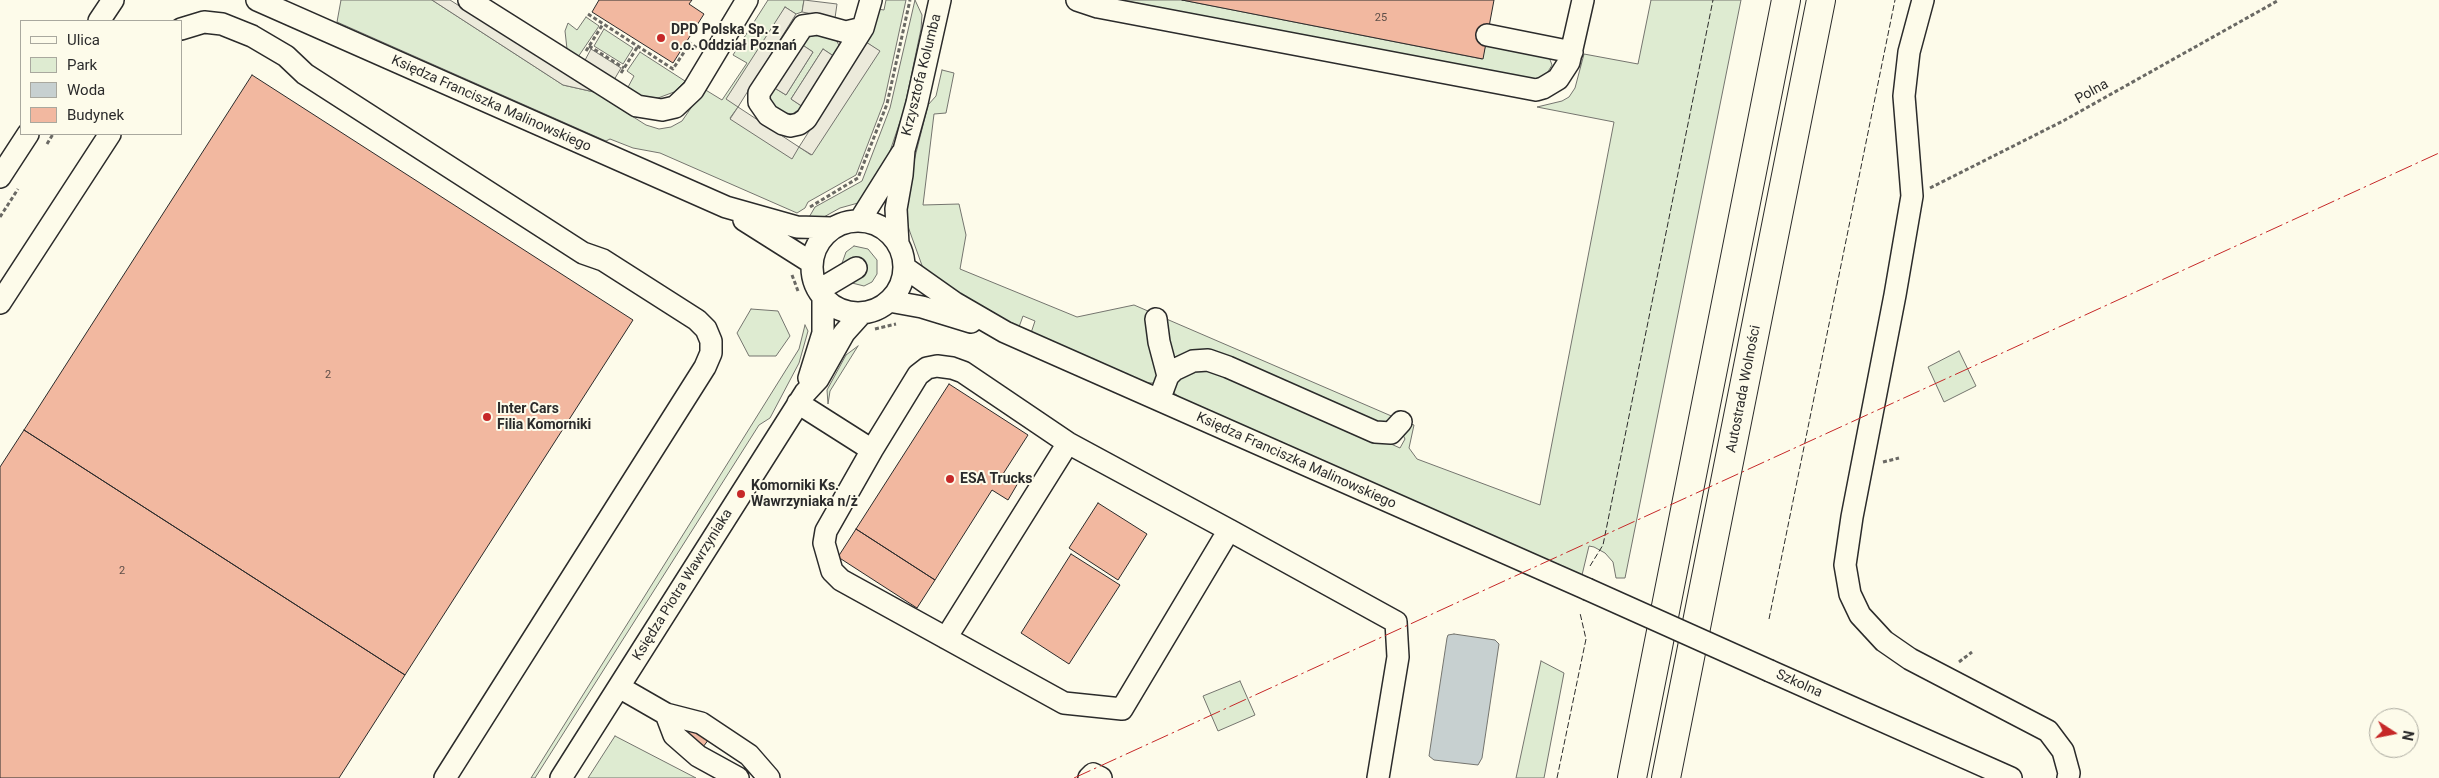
<!DOCTYPE html>
<html>
<head>
<meta charset="utf-8">
<style>
	body { margin:0 }
	#map { position:relative; width:2439px; height:778px; overflow:hidden; background:#fdfbea; font-family:Roboto,sans-serif }
	canvas { display:block }
	.legend { position:absolute; left:20px; top:20px; width:162px; height:115px; box-sizing:border-box; background:#fdfbea; border:1px solid #a9a89e; margin:0; padding:6px 9px; list-style:none; font-size:15px; color:#2b2b2b }
	.legend li { display:flex; align-items:center; gap:10px; height:25px }
	.legend b { width:25px; border:1px solid #a9a89e }
	.north { position:absolute; left:2369px; top:708px; width:50px; height:50px; box-sizing:border-box; background:#fdfbea; border:1px solid #a9a89e; border-radius:50%; rotate:101deg; font-size:14px; font-weight:700; line-height:20px; text-align:center; color:#2b2b2b }
	.north::after { content:''; display:block; margin:auto; width:18px; height:22px; background:#c62828; clip-path:polygon(50% 0,100% 100%,50% 72%,0 100%) }
</style>
</head>
<body>
<div id="map">
<canvas width="2439" height="778"></canvas>
<ul class="legend">
<li><b style="height:6px;background:#fdfbea"></b>Ulica</li>
<li><b style="height:14px;background:#deebd1"></b>Park</li>
<li><b style="height:14px;background:#c7d0d0"></b>Woda</li>
<li><b style="height:14px;background:#f2b8a0"></b>Budynek</li>
</ul>
<div class="north">N</div>
</div>
<script>
const context = document.querySelector('canvas').getContext('2d');
context.lineJoin = 'round';
function paint(path, color) { context.fillStyle = color; context.fill(path, 'evenodd'); }
const shape = rows => new Path2D(rows.map(r => 'M' + r).join(''));
function stroke(path, color, width, dash) { context.strokeStyle = color; context.lineWidth = width; context.lineCap = dash ? 'butt' : 'round'; context.setLineDash(dash || []); context.stroke(path); }
function write(font, color, halo, rows, align = 'center') {
  context.font = font + ' Roboto,sans-serif'; context.lineWidth = 4; context.setLineDash([]); context.textBaseline = 'middle'; context.strokeStyle = halo; context.fillStyle = color; for (const [text, x, y, turn = 0] of rows) {
    context.save(); context.translate(x, y); context.rotate((+turn || 0) * Math.PI / 180); context.textAlign = isNaN(turn) ? turn : align; if (halo) context.strokeText(text, 0, 0); context.fillText(text, 0, 0); context.restore();
  }
}
const green = shape([
	[341,0,432,0,563,85,594,92,646,125,659,129,671,127,682,121,704,89,722,100,747,63,733,55,768,0,804,0,802,12,796,14,785,7,738,107,730,118,799,147,811,155,879,51,866,42,878,9,884,10,886,0,906,0,884,102,856,175,808,202,805,208,797,213,660,153,633,148,610,139,606,141,337,22,341,0],
	[915,0,922,15,921,29,904,110,888,157,867,193,858,203,840,208,822,218,808,219,815,207,862,181,890,108,915,0],
	[1121,0,1182,0,1482,59,1486,43,1549,57,1552,65,1546,75,1536,80,1525,79,1121,0],
	[1651,0,1741,0,1625,578,1616,578,1613,562,1605,553,1594,547,1589,546,1582,575,1185,401,1174,393,1173,384,1197,366,1231,373,1400,448,1405,439,1403,435,1408,423,1414,425,1409,448,1417,459,1540,505,1614,122,1537,107,1562,101,1569,97,1575,88,1584,54,1638,64,1651,0],
	[586,17,599,26,578,57,567,49,565,31,568,23,577,30,586,17],
	[604,29,633,48,623,64,594,46,604,29],
	[817,35,836,40,840,47,835,57,823,49,791,99,803,107,792,114,786,113,775,107,771,101,770,93,773,87,786,95,813,52,801,44,811,36,817,35],
	[640,52,685,81,674,92,658,98,639,96,627,89,634,76,627,71,640,52],
	[942,70,954,73,946,113,934,114,923,205,959,204,966,235,960,269,1077,317,1134,305,1396,418,1387,427,1235,363,1159,363,1156,383,1147,383,1031,333,1035,321,1023,316,1019,327,992,315,924,271,906,221,906,208,910,177,928,105,936,96,942,70],
	[854,246,868,249,877,260,877,274,872,282,864,286,852,283,862,276,853,259,841,266,846,252,854,246],
	[751,309,778,311,790,336,776,356,749,356,737,333,751,309],
	[805,325,808,331,799,363,770,418,759,425,535,778,531,778,799,349,805,325],
	[858,346,830,391,828,404,827,390,846,355,858,346],
	[1959,351,1976,386,1944,402,1928,367,1959,351],
	[1541,661,1564,673,1544,778,1516,778,1541,661],
	[1240,681,1255,715,1218,731,1203,696,1240,681],
	[615,736,696,778,588,778,615,736]
]);
const parking = shape([
	[432,0,450,0,594,92,563,85,432,0],
	[804,0,837,4,835,18,802,12,804,0],
	[785,7,796,14,738,107,799,147,866,42,880,51,812,155,799,147,792,159,730,119,738,107,726,99,785,7],
	[801,44,813,52,786,95,773,87,801,44],
	[591,49,621,68,614,80,584,62,591,49],
	[823,49,835,57,803,107,791,99,823,49]
]);
const water = shape([
	[1454,634,1495,640,1499,644,1482,758,1478,765,1434,760,1429,756,1447,638,1448,635,1454,634]
]);
const building = shape([
	[599,0,692,0,689,4,704,14,673,63,592,12,599,0],
	[1182,0,1494,0,1483,59,1182,0],
	[252,75,633,320,405,675,24,430,252,75],
	[949,384,1028,435,1003,474,1018,483,1008,500,992,490,935,580,856,529,949,384],
	[24,430,405,675,339,778,0,778,0,467,24,430],
	[1098,503,1147,534,1118,580,1069,548,1098,503],
	[856,529,935,580,917,608,838,557,856,529],
	[1071,554,1120,585,1069,664,1021,633,1071,554],
	[691,727,709,739,703,747,685,736,691,727]
]);
const path = shape([
	[588,14,673,69,690,43,697,48],
	[589,46,624,68],
	[586,51,603,24],
	[621,73,638,46],
	[47,144,53,134],
	[1930,188,2063,121,2279,0],
	[810,207,858,178,887,104,910,0],
	[0,217,18,189],
	[792,275,798,291],
	[875,329,896,324],
	[1883,462,1899,458],
	[1959,662,1972,652]
]);
const minor = shape([
	[257,0,726,207,797,227,832,228],
	[469,0,637,106,662,110,675,107,693,90,747,0],
	[1077,0,1098,7,1536,90,1543,88,1558,79,1569,62,1583,0],
	[1923,0,1909,52,1904,96,1912,196,1895,295,1852,517,1845,565,1850,594,1860,615,1884,641,1910,659,2048,731,2063,751,2069,773,2068,778],
	[99,21,113,0],
	[863,28,846,32,817,24,803,26,759,93,759,102,768,115,783,124,790,126,799,124,806,119,863,28,871,0],
	[181,29,204,22,222,24,252,36,286,56,305,74,583,253,603,260,697,320,706,329,711,341,711,353,705,367,445,778],
	[1487,35,1572,52],
	[0,177,28,134],
	[744,220,812,263],
	[860,220,902,153],
	'812 267a46 46 0 1 1 92 0a46 46 0 1 1-92 0Z',
	[898,244,896,209,902,175,904,150,917,103,940,0],
	[904,267,955,303,1005,332,1587,589],
	[819,290,856,268],
	[889,301,922,307,971,322],
	[0,303,110,134],
	[1156,319,1159,342,1168,376],
	[809,378,823,333,823,297],
	[1159,400,1168,376,1174,370,1193,361,1208,360,1228,367,1375,432,1391,433,1401,422],
	[798,403,872,450,826,531,824,543,832,571,841,580,1064,703,1122,709,1229,530,1396,622,1398,657,1378,778],
	[872,450,918,375,927,368,937,366,952,368,963,372,1068,443,1229,530],
	[946,638,1068,443],
	[1770,671,2011,778],
	[619,687,666,714,701,723,749,755,769,778],
	[666,714,674,735,698,756,738,778],
	[561,778,805,393,818,379,844,333,862,313],
	[1089,778,1093,774,1101,778]
]);
const highway = shape([
	[1632,778,1786,0],
	[1666,778,1821,0]
]);
const minorBridge = shape([
	[1587,589,1770,671]
]);
const fence = shape([
	[1590,566,1603,545,1713,0],
	[1769,619,1895,0],
	[1557,778,1586,639,1580,613]
]);
const power = shape([
	[1074,778,2439,153]
]);
const markers = [
	[661,38,5,"#c62828"],
	[487,417,5,"#c62828"],
	[950,479,5,"#c62828"],
	[741,494,5,"#c62828"]
];
const numberNames = [
	["25",1381,18],
	["2",328,375],
	["2",122,571]
];
const poiNames = [
	["DPD Polska Sp. z",671,30],
	["o.o. Oddział Poznań",671,46],
	["Inter Cars",497,409],
	["Filia Komorniki",497,425],
	["ESA Trucks",960,479],
	["Komorniki Ks.",751,486],
	["Wawrzyniaka n/ż",751,502]
];
const streetNames = [
	["Krzysztofa Kolumba",922,75,-76],
	["Polna",2092,92,-29],
	["Księdza Franciszka Malinowskiego",491,104,24],
	["Autostrada Wolności",1744,389,-79],
	["Księdza Franciszka Malinowskiego",1296,461,24],
	["Księdza Piotra Wawrzyniaka",683,585,-58],
	["Szkolna",1799,684,24]
];
paint(green, '#deebd1');
stroke(green, '#74746e', 1);
paint(parking, '#eceadb');
stroke(parking, '#74746e', 1);
paint(water, '#c7d0d0');
stroke(water, '#74746e', 1);
paint(building, '#f2b8a0');
stroke(building, '#2b2b2b', 1);
stroke(minor, '#2b2b2b', 24);
stroke(highway, '#2b2b2b', 30);
stroke(path, '#6a6964', 3, [4, 2.5]);
stroke(minor, '#fdfbea', 21);
stroke(highway, '#fdfbea', 28);
stroke(minorBridge, '#2b2b2b', 24, []);
stroke(minorBridge, '#fdfbea', 21);
stroke(fence, '#2b2b2b', 1, [6, 2.5]);
stroke(power, '#c62828', 1, [18, 4, 2.5, 4]);
for (const [x, y, r, color] of markers) { const dot = new Path2D(); dot.arc(x, y, r, 0, 2 * Math.PI); context.fillStyle = color; context.fill(dot); stroke(dot, '#fdfbea', 2); }
write('11px', '#5d4e48', null, numberNames);
write('bold 14px', '#2b2b2b', '#fdfbea', poiNames, 'left');
write('14px', '#2b2b2b', '#fdfbea', streetNames);
</script>
</body>
</html>
